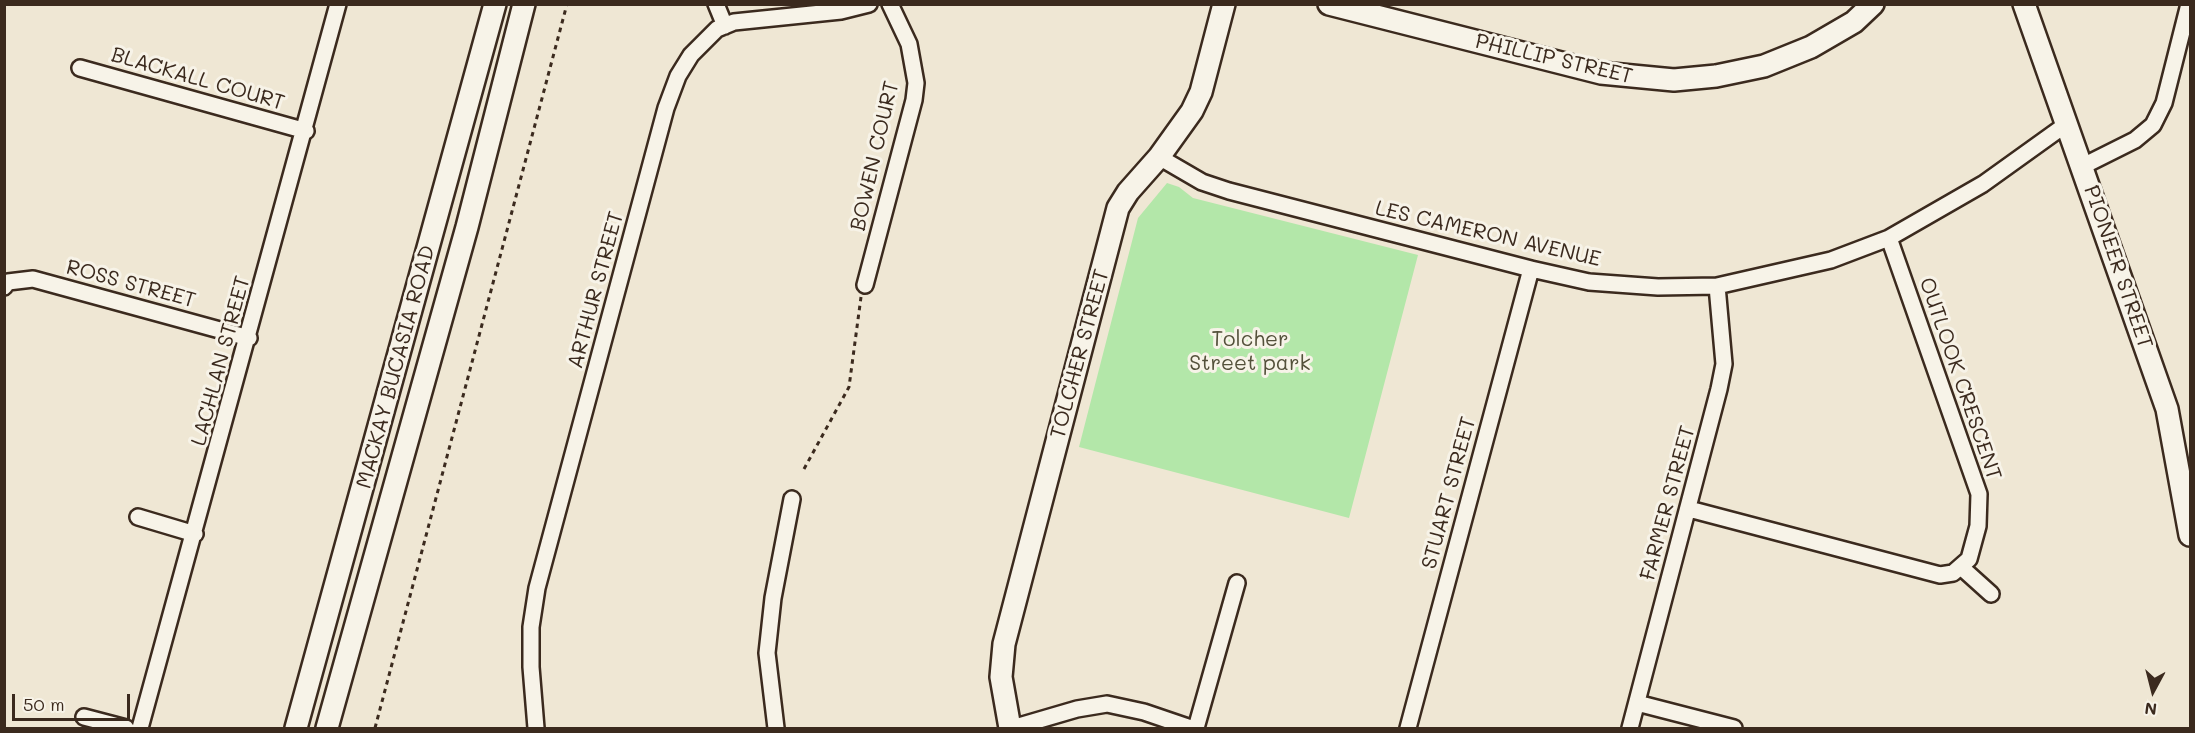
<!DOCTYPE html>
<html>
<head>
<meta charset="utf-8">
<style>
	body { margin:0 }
	#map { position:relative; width:2195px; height:733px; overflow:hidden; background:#efe7d4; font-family:Mali,sans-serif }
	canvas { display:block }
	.frame { position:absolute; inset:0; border:6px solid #3b2a1e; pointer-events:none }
	.north { position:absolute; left:2123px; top:661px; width:60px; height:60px; -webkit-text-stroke:4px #f7f3e8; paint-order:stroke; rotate:187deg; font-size:16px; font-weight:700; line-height:24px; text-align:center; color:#3b2a1e }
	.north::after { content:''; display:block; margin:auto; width:21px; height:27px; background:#3b2a1e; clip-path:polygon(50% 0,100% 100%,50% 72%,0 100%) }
	.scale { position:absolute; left:12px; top:694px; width:118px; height:27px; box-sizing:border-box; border:3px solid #3b2a1e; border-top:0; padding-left:8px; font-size:18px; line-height:21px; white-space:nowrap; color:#3b2a1e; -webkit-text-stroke:4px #f7f3e8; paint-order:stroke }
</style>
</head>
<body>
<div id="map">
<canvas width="2195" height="733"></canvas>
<div class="frame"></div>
<div class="north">N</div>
<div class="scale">50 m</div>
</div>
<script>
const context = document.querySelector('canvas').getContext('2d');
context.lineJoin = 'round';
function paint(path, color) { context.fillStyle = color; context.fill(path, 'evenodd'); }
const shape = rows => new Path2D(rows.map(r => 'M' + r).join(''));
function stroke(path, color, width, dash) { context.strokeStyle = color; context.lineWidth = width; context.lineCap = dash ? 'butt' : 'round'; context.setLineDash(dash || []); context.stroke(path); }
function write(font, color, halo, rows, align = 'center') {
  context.font = font + ' Mali,sans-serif'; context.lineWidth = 6; context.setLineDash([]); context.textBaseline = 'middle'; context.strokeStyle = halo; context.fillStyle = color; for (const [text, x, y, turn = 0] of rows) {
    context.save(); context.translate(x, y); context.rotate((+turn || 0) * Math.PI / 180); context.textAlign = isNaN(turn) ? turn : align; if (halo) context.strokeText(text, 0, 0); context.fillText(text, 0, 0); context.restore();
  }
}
const green = shape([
	[1167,183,1179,187,1193,198,1418,255,1349,518,1079,447,1138,218]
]);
const path = shape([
	[804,469,849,387,861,297],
	[375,728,567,4]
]);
const street = shape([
	[716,4,725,26],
	[80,68,306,131],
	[1159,157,1202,182,1229,191,1531,269,1589,282,1658,287,1717,286,1831,260,1889,238,1983,184,2068,123],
	[2083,166,2135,140,2153,125,2164,103,2189,4],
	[865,285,914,100,916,83,909,44,890,4],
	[4,287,8,282,33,279,249,338],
	[1689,509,1940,575,1953,573,1969,559,1978,526,1979,494,1889,238],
	[138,517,195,534],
	[1961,567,1991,594],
	[1637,703,1734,728],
	[84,717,126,728],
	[140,728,338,4],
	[536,728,531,667,531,627,537,588,666,108,678,76,691,55,717,29,734,22,841,11,869,4],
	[776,728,767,653,773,598,792,499],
	[1012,728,1077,709,1107,704,1144,712,1191,728],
	[1196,728,1237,583],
	[1408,728,1531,269],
	[1630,728,1719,389,1724,364,1717,286]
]);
const secondary = shape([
	[1329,4,1601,73,1674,80,1716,76,1764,66,1811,47,1854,22,1873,4],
	[2024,4,2167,409,2190,535],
	[296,728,495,4],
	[327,728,467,227,524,4],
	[1010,728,1001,677,1004,644,1118,208,1128,192,1159,157,1192,111,1201,92,1224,4]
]);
const streetNames = [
	["PHILLIP STREET",1554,59,13],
	["BLACKALL COURT",198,79,16],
	["BOWEN COURT",875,156,-77],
	["LES CAMERON AVENUE",1488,234,13],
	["PIONEER STREET",2118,267,71],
	["ROSS STREET",131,284,15],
	["ARTHUR STREET",596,290,-75],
	["TOLCHER STREET",1080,354,-75],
	["LACHLAN STREET",221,361,-75],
	["MACKAY BUCASIA ROAD",396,367,-75],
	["OUTLOOK CRESCENT",1960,379,71],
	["STUART STREET",1449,493,-75],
	["FARMER STREET",1668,503,-75]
];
const parkNames = [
	["Tolcher",1250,340],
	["Street park",1250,364]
];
paint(green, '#b3e7a9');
stroke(street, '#3b2a1e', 20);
stroke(secondary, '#3b2a1e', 26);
stroke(path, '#3b2a1e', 3, [4.5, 4.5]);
stroke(street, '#f7f3e8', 15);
stroke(secondary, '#f7f3e8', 21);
write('21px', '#3b2a1e', '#f7f3e8', streetNames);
write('21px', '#53503a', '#f7f3e8', parkNames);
</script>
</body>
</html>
